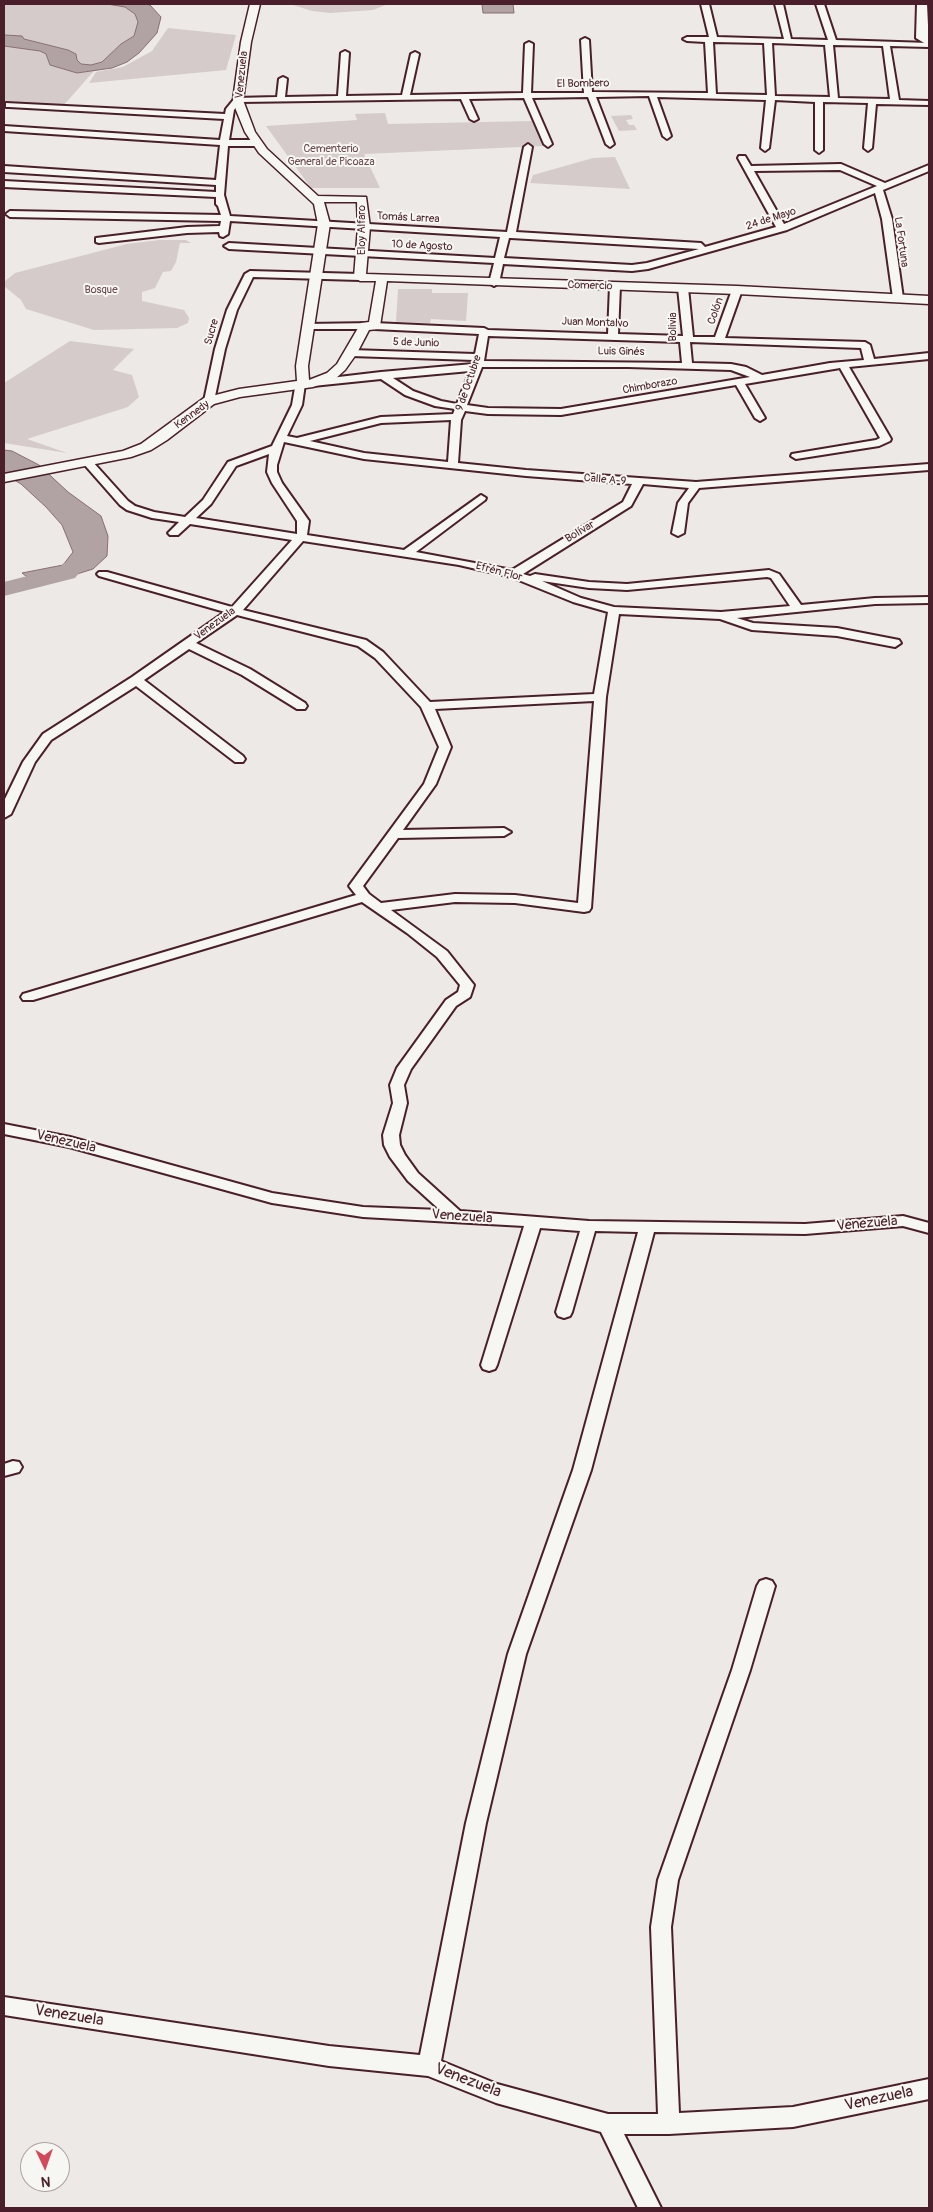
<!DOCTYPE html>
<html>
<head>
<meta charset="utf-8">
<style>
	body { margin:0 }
	#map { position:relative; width:933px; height:2212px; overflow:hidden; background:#ece9e6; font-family:Pangolin,sans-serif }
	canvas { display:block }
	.frame { position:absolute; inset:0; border:5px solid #4a1f2b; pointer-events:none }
	.north { position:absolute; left:20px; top:2142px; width:50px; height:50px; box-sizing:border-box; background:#f6f6f2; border:1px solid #b1a0a2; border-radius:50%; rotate:177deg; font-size:14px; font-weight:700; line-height:20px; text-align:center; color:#4a1f2b }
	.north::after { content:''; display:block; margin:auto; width:18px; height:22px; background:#d1495b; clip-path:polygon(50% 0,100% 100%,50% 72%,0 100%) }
</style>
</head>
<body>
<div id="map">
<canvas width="933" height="2212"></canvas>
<div class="frame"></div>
<div class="north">N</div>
</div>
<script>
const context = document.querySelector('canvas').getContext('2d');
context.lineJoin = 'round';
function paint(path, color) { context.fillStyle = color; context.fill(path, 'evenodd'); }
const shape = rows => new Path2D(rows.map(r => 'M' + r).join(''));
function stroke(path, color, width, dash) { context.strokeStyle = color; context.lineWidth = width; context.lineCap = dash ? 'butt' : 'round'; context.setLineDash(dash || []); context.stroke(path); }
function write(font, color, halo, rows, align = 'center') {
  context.font = font + ' Pangolin,sans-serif'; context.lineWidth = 4; context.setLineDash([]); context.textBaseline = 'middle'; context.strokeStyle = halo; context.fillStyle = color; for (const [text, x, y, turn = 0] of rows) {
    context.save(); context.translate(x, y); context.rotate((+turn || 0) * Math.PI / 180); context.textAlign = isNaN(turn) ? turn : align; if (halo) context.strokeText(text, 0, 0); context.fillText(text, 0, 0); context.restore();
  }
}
const green = shape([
	[4,4,107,4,125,7,135,14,138,22,135,36,121,44,102,62,91,65,81,64,68,50,24,39,21,36,4,35],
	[290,4,388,4,373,10,330,13,312,11],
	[168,28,236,35,226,70,89,83,96,72,123,67,152,51],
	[4,46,40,51,46,54,50,65,62,69,77,73,94,71,62,107,4,104],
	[385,113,388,124,532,121,543,146,364,154,380,188,311,188,266,126,357,120,355,114],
	[631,115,633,119,626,120,629,125,634,125,637,130,619,131,611,116],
	[615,157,630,189,530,183,533,175,593,158],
	[160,240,186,240,191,243,180,243,176,262,171,271,163,272,155,288,142,292,142,301,184,310,189,318,188,323,177,328,94,330,26,309,21,300,4,286,4,282,15,273,127,244],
	[398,289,432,289,432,293,468,293,466,321,431,319,430,323,396,322],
	[70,341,134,349,113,370,132,375,139,397,128,407,27,439,67,453,4,443,4,383]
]);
const water = shape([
	[107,4,144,4,150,5,161,17,157,33,139,53,127,62,112,68,77,73,50,65,46,54,40,51,4,46,4,35,22,36,24,39,68,50,76,54,77,60,81,64,91,65,102,62,121,44,134,36,138,22,135,14,125,7,107,4],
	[482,4,513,4,514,13,483,13,482,4],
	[4,450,12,451,39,465,68,492,101,516,108,536,107,556,93,569,39,586,22,573,63,565,73,552,62,525,46,507,21,484,4,474,4,450]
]);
const river = shape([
	[72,561,80,563,83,568,75,578,4,596,4,582,59,568,64,563,72,561]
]);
const minor = shape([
	[701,4,709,4,717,37,784,39,775,4,783,4,791,39,828,40,816,4,824,4,836,40,929,43,929,47,890,46,899,100,929,101,929,105,876,104,872,148,868,151,864,148,868,103,823,102,823,150,819,153,815,150,815,102,775,100,769,148,765,151,761,148,766,100,657,97,671,136,667,139,663,136,649,96,596,97,614,144,610,147,606,144,588,97,532,98,552,144,548,147,544,144,524,98,469,99,478,119,474,121,470,119,461,99,240,102,234,110,229,140,256,140,260,143,256,146,228,146,224,195,230,216,507,232,524,147,528,144,532,147,516,232,701,243,705,247,776,227,738,158,739,156,745,156,751,166,841,164,885,183,929,165,929,171,883,190,892,219,903,298,901,300,898,301,893,298,882,219,875,193,787,230,648,269,632,271,503,264,499,283,494,286,489,283,494,263,229,249,224,246,229,243,495,258,500,237,230,221,228,234,223,237,220,236,219,232,187,233,99,243,96,242,96,238,187,227,220,226,221,221,10,217,6,214,10,211,221,215,218,206,216,204,216,197,4,187,4,181,216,192,216,185,4,172,4,166,216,180,220,145,4,131,4,126,220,140,224,119,9,107,6,107,6,103,225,114,226,109,235,98,277,97,279,79,283,77,287,79,285,97,338,96,341,53,345,51,349,53,346,96,402,95,411,54,415,52,419,54,410,95,523,93,525,44,529,42,533,44,531,93,584,93,581,40,585,38,589,40,592,92,708,93,705,42,687,41,683,39,687,37,709,37,701,4],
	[713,42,764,43,767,95,716,94,713,42],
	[772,43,825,45,830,97,775,96,772,43],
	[833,45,883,46,890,99,838,98,833,45],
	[840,170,877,186,784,224,754,171,840,170],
	[509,238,511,238,699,249,647,263,632,265,504,258,509,238],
	[250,271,360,274,365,277,360,280,253,277,237,310,225,349,214,401,213,403,205,403,204,401,215,349,227,310,245,274,250,271],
	[615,283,620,286,618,334,683,336,678,288,683,285,688,288,693,337,715,337,732,290,737,287,742,290,725,338,865,342,870,345,874,359,929,353,929,359,849,367,891,439,890,441,879,446,796,459,791,456,792,454,876,440,880,438,840,368,745,384,765,418,760,421,755,418,736,385,561,415,488,414,465,411,461,420,458,463,526,470,696,482,929,464,929,470,699,488,688,503,684,533,678,536,672,533,678,503,689,488,643,484,631,506,523,574,530,576,535,574,589,582,627,584,769,570,779,574,801,605,875,598,929,597,929,603,875,604,737,618,753,623,837,628,899,640,901,643,895,647,837,636,752,630,720,619,619,614,606,697,591,908,589,911,584,912,515,903,455,902,391,910,447,951,474,985,470,997,456,1006,411,1069,404,1085,407,1103,399,1135,400,1145,405,1155,418,1173,460,1211,589,1221,805,1224,903,1216,929,1223,929,1233,903,1226,805,1234,654,1232,591,1470,526,1654,486,1823,441,2061,497,2084,608,2114,658,2114,651,1927,658,1880,732,1670,757,1586,760,1581,766,1579,772,1581,775,1586,750,1670,678,1880,671,1927,679,2113,793,2107,929,2079,929,2099,793,2127,669,2134,624,2134,661,2208,638,2208,601,2132,496,2103,428,2076,329,2066,4,2015,4,1997,329,2046,420,2055,466,1823,508,1654,573,1470,638,1232,595,1231,572,1312,570,1316,564,1318,558,1316,556,1312,580,1231,540,1228,497,1365,495,1369,489,1371,483,1369,481,1365,524,1226,363,1217,272,1203,69,1147,4,1134,4,1124,70,1137,272,1193,363,1207,440,1210,408,1181,390,1157,384,1145,383,1135,393,1103,390,1085,397,1068,446,1000,458,992,460,985,437,957,407,933,362,902,33,1000,23,1000,21,997,23,994,356,895,349,886,424,784,439,747,421,707,375,658,358,646,237,615,196,643,250,669,305,703,307,706,305,709,297,709,242,675,189,649,144,680,243,756,245,759,243,762,235,762,136,686,51,740,35,762,11,814,4,818,4,801,23,762,43,734,132,677,225,612,99,576,97,574,99,572,107,572,232,607,292,540,190,524,178,535,170,535,168,533,179,522,152,518,127,510,120,505,83,463,88,460,92,461,128,501,135,506,154,512,185,517,203,500,228,462,272,446,292,405,296,382,300,381,305,384,302,405,287,436,297,438,381,417,453,414,455,409,435,406,405,395,381,379,313,386,308,383,313,380,381,372,473,364,474,360,351,356,346,353,351,350,475,354,479,334,374,329,308,329,305,328,305,324,374,323,484,328,488,330,608,334,610,286,615,283],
	[488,336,680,342,682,363,484,361,488,336],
	[690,342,861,348,864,360,830,363,762,375,746,367,731,364,692,363,690,342],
	[482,367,628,367,731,370,750,377,561,409,488,408,467,405,482,367],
	[470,371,457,404,441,401,413,391,393,378,470,371],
	[451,420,448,462,364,453,310,441,381,423,451,420],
	[284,442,364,459,526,476,632,484,623,502,512,570,416,552,485,500,486,498,481,495,404,550,307,535,309,521,282,483,277,472,277,465,284,442],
	[269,454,267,472,272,483,297,521,297,534,196,518,211,504,236,466,269,454],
	[303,541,459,565,511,577,573,602,608,612,594,694,430,702,383,652,366,640,243,610,303,541],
	[767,577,771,578,790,606,721,612,614,607,581,598,542,581,589,588,627,590,767,577],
	[594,701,578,903,515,895,455,894,381,903,369,894,363,886,398,838,504,836,511,832,504,828,403,830,436,784,451,747,435,709,594,701],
	[13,1461,19,1462,22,1467,19,1472,4,1476,4,1464,13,1461]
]);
const tertiary = shape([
	[250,4,260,4,251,42,243,100,255,132,267,149,318,196,366,197,370,227,366,274,737,286,929,296,929,304,737,294,387,281,380,326,378,329,369,330,357,353,345,370,335,379,313,387,240,397,214,404,167,440,151,450,131,457,4,482,4,474,123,451,141,444,204,398,239,389,297,381,296,366,318,224,314,204,259,153,245,132,236,110,233,100,241,42,250,4],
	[324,202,357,202,358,227,354,277,360,281,376,281,369,322,361,323,337,364,327,373,309,380,308,366,330,224,324,202]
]);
const secondary = shape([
	[917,4,927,4,929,46,916,38,917,4]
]);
const farStreetnames = [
	["Venezuela",242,75,-84],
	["El Bombero",583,84,-1],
	["Tomás Larrea",408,218,3],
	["24 de Mayo",771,219,-18],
	["Eloy Alfaro",362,230,-90],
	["La Fortuna",901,242,82],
	["10 de Agosto",422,246,3],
	["Comercio",590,286,2],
	["Colón",716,311,-71],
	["Juan Montalvo",595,323,2],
	["Bolivia",673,327,-90],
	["Sucre",212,332,-74],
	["5 de Junio",416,343,2],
	["Luis Ginés",621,352,1],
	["9 de Octubre",469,383,-71],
	["Chimborazo",650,386,-10],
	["Kennedy",192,415,-36],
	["Calle A-9",605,480,5],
	["Bolívar",580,532,-31],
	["Efrén Flor",499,572,15],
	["Venezuela",215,624,-36]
];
const farParknames = [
	["Cementerio",331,149],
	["General de Picoaza",331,162],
	["Bosque",101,290]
];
const streetNames = [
	["Venezuela",66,1142,13],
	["Venezuela",462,1217,4],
	["Venezuela",867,1224,-5]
];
const nearStreetnames = [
	["Venezuela",69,2016,9],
	["Venezuela",468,2081,21],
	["Venezuela",879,2099,-12]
];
paint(green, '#d4cbca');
paint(water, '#b1a2a3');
stroke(water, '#886e73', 1);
paint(river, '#b1a2a3');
stroke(minor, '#4a1f2b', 4);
stroke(tertiary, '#4a1f2b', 3);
stroke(secondary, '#4a1f2b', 4);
paint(minor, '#f6f6f2');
paint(tertiary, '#f6f6f2');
paint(secondary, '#f6f6f2');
write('11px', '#4a1f2b', '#f6f6f2', farStreetnames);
write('11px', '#6c4a53', '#f6f6f2', farParknames);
write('14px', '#4a1f2b', '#f6f6f2', streetNames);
write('16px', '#4a1f2b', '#f6f6f2', nearStreetnames);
</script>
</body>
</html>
